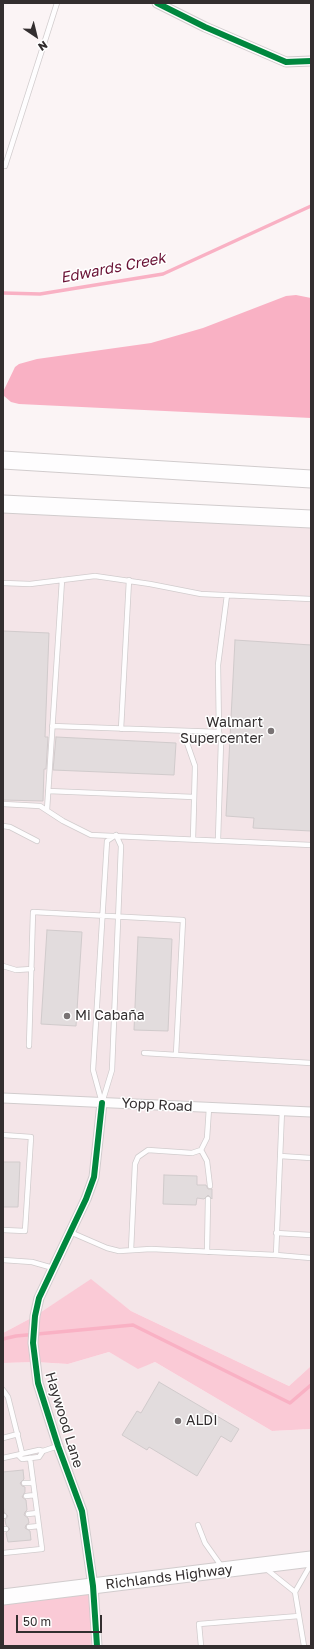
<!DOCTYPE html>
<html>
<head>
<meta charset="utf-8">
<style>
	body { margin:0 }
	#map { position:relative; width:314px; height:1649px; overflow:hidden; background:#fbf4f5; font-family:"Golos Text",sans-serif }
	canvas { display:block }
	.frame { position:absolute; inset:0; border:4px solid #332e2f; pointer-events:none }
	.north { position:absolute; left:16px; top:16px; width:40px; height:40px; -webkit-text-stroke:3px #fff; paint-order:stroke; rotate:145deg; font-size:11px; font-weight:700; line-height:16px; text-align:center; color:#332e2f }
	.north::after { content:''; display:block; margin:auto; width:14px; height:18px; background:#332e2f; clip-path:polygon(50% 0,100% 100%,50% 72%,0 100%) }
	.scale { position:absolute; left:16px; top:1615px; width:86px; height:18px; box-sizing:border-box; border:2px solid #332e2f; border-top:0; padding-left:5px; font-size:12px; line-height:14px; white-space:nowrap; color:#332e2f; -webkit-text-stroke:3px #fff; paint-order:stroke }
</style>
</head>
<body>
<div id="map">
<canvas width="314" height="1649"></canvas>
<div class="frame"></div>
<div class="north">N</div>
<div class="scale">50 m</div>
</div>
<script>
const context = document.querySelector('canvas').getContext('2d');
context.lineJoin = 'round';
function paint(path, color) { context.fillStyle = color; context.fill(path, 'evenodd'); }
const shape = rows => new Path2D(rows.map(r => 'M' + r).join(''));
function stroke(path, color, width, dash) { context.strokeStyle = color; context.lineWidth = width; context.lineCap = dash ? 'butt' : 'round'; context.setLineDash(dash || []); context.stroke(path); }
function write(font, color, halo, rows, align = 'center') {
  context.font = font + ' "Golos Text",sans-serif'; context.lineWidth = 3; context.setLineDash([]); context.textBaseline = 'middle'; context.strokeStyle = halo; context.fillStyle = color; for (const [text, x, y, turn = 0] of rows) {
    context.save(); context.translate(x, y); context.rotate((+turn || 0) * Math.PI / 180); context.textAlign = isNaN(turn) ? turn : align; if (halo) context.strokeText(text, 0, 0); context.fillText(text, 0, 0); context.restore();
  }
}
const built = shape([
	[3,504,311,519,311,1366,289,1386,131,1311,91,1280,35,1316,3,1333],
	[109,1352,138,1368,155,1362,272,1431,311,1429,311,1646,97,1646,3,1597,3,1363,35,1362,68,1364]
]);
const forest = shape([
	[91,1279,131,1311,289,1386,311,1366,311,1429,272,1431,155,1362,138,1369,109,1352,68,1364,35,1362,3,1363,3,1333,35,1316],
	[93,1586,97,1646,3,1646,3,1597]
]);
const water = shape([
	[296,295,311,298,311,418,19,404,11,402,4,396,3,392,15,367,19,364,37,359,151,343,203,328,286,296]
]);
const stream = shape([
	[3,293,40,294,163,274,311,206],
	[3,1339,16,1336,133,1325,290,1403,311,1385]
]);
const building = shape([
	[3,631,49,633,45,737,48,737,46,769,44,769,43,801,3,800,3,631],
	[235,640,311,645,311,831,253,828,254,818,226,816,235,640],
	[56,737,176,743,174,775,53,770,56,737],
	[47,930,82,932,76,1026,41,1024,47,930],
	[138,937,172,939,168,1031,134,1030,138,937],
	[3,1162,20,1162,18,1207,3,1207,3,1162],
	[164,1175,197,1176,197,1185,206,1185,208,1189,212,1189,212,1199,208,1195,204,1199,197,1198,196,1205,163,1204,164,1175],
	[159,1382,239,1429,231,1442,221,1436,197,1476,149,1447,147,1450,122,1435,137,1411,141,1413,159,1382],
	[23,1470,24,1479,20,1483,22,1486,25,1487,25,1492,22,1497,26,1500,27,1510,25,1512,24,1515,28,1518,29,1523,26,1525,25,1528,30,1531,31,1540,8,1542,6,1533,10,1529,6,1525,5,1520,8,1516,4,1512,3,1504,3,1472,23,1470]
]);
const lane = shape([
	[5,166,57,3],
	[3,583,30,584,95,576,150,584,201,594,311,599],
	[52,726,219,732],
	[121,729,129,580],
	[188,731,187,743,195,766,193,839],
	[48,791,194,797],
	[3,804,40,806,63,821,91,835,311,845],
	[47,810,62,580],
	[3,826,10,827,37,841],
	[116,835,121,846,112,1070,102,1103,93,1070,107,841,116,835],
	[218,840,221,741,219,732,218,665,227,595],
	[3,966,16,970,32,969],
	[29,1046,33,912,183,920,176,1054],
	[144,1053,311,1063],
	[282,1110,276,1255,311,1258],
	[3,1135,31,1137,25,1231,3,1230],
	[201,1150,207,1161,210,1186],
	[280,1156,311,1158],
	[70,1232,107,1248,119,1251,151,1249,276,1255],
	[276,1233,311,1235],
	[131,1250,135,1164,138,1157,148,1150,192,1153,201,1150,207,1138,209,1108],
	[207,1252,208,1199],
	[3,1260,32,1262,53,1268],
	[3,1390,8,1397,22,1453],
	[3,1438,18,1434],
	[18,1455,22,1459,39,1457,43,1451,58,1446],
	[3,1458,39,1450,43,1451],
	[24,1483,33,1483],
	[26,1496,35,1495],
	[28,1514,37,1513],
	[3,1516,4,1516],
	[198,1525,205,1543,222,1567],
	[29,1527,39,1526],
	[3,1529,6,1529],
	[3,1553,42,1549,30,1458],
	[265,1568,295,1592],
	[201,1646,199,1624,299,1616],
	[304,1646,295,1592,311,1564]
]);
const street = shape([
	[157,3,205,27,286,62,311,61],
	[3,1098,311,1112],
	[97,1646,93,1586,82,1511,58,1446,38,1383,33,1343,35,1316,39,1298,86,1199,94,1177,102,1103]
]);
const primary = shape([
	[3,1597,311,1559]
]);
const highway = shape([
	[3,460,311,479],
	[3,504,311,519]
]);
const cycleway = shape([
	[157,3,205,27,286,62,311,61],
	[97,1646,93,1586,82,1511,58,1446,38,1383,33,1343,35,1316,39,1298,86,1199,94,1177,102,1103]
]);
const markers = [
	[271,731,4,"#797374"],
	[67,1016,4,"#797374"],
	[178,1421,4,"#797374"]
];
const poiNames = [
	["Walmart",263,723,"right"],
	["Supercenter",263,739,"right"],
	["Mi Cabaña",75,1016],
	["ALDI",186,1421]
];
const streetNames = [
	["Yopp Road",157,1105,3],
	["Haywood Lane",64,1420,73],
	["Richlands Highway",169,1577,-7]
];
const waterNames = [
	["Edwards Creek",113,268,-11]
];
paint(built, '#f4e5e8');
paint(forest, '#facad6');
paint(water, '#f9b1c4');
stroke(stream, '#f9b1c4', 3.5);
paint(building, '#e2dcdd');
stroke(building, '#d1cbcc', 1);
stroke(lane, '#d1cccd', 6);
stroke(street, '#d1cccd', 11);
stroke(primary, '#d1cccd', 17);
stroke(highway, '#d1cccd', 19);
stroke(lane, '#fefdfe', 4.5);
stroke(street, '#fefdfe', 9);
stroke(primary, '#fefdfe', 15);
stroke(highway, '#fefdfe', 17);
stroke(cycleway, '#00873e', 6);
for (const [x, y, r, color] of markers) { const dot = new Path2D(); dot.arc(x, y, r, 0, 2 * Math.PI); context.fillStyle = color; context.fill(dot); stroke(dot, '#fff', 1.5); }
write('14px', '#332e2f', '#fff', poiNames, 'left');
write('14px', '#332e2f', '#fff', streetNames);
write('italic 15px', '#691134', '#fff', waterNames);
</script>
</body>
</html>
